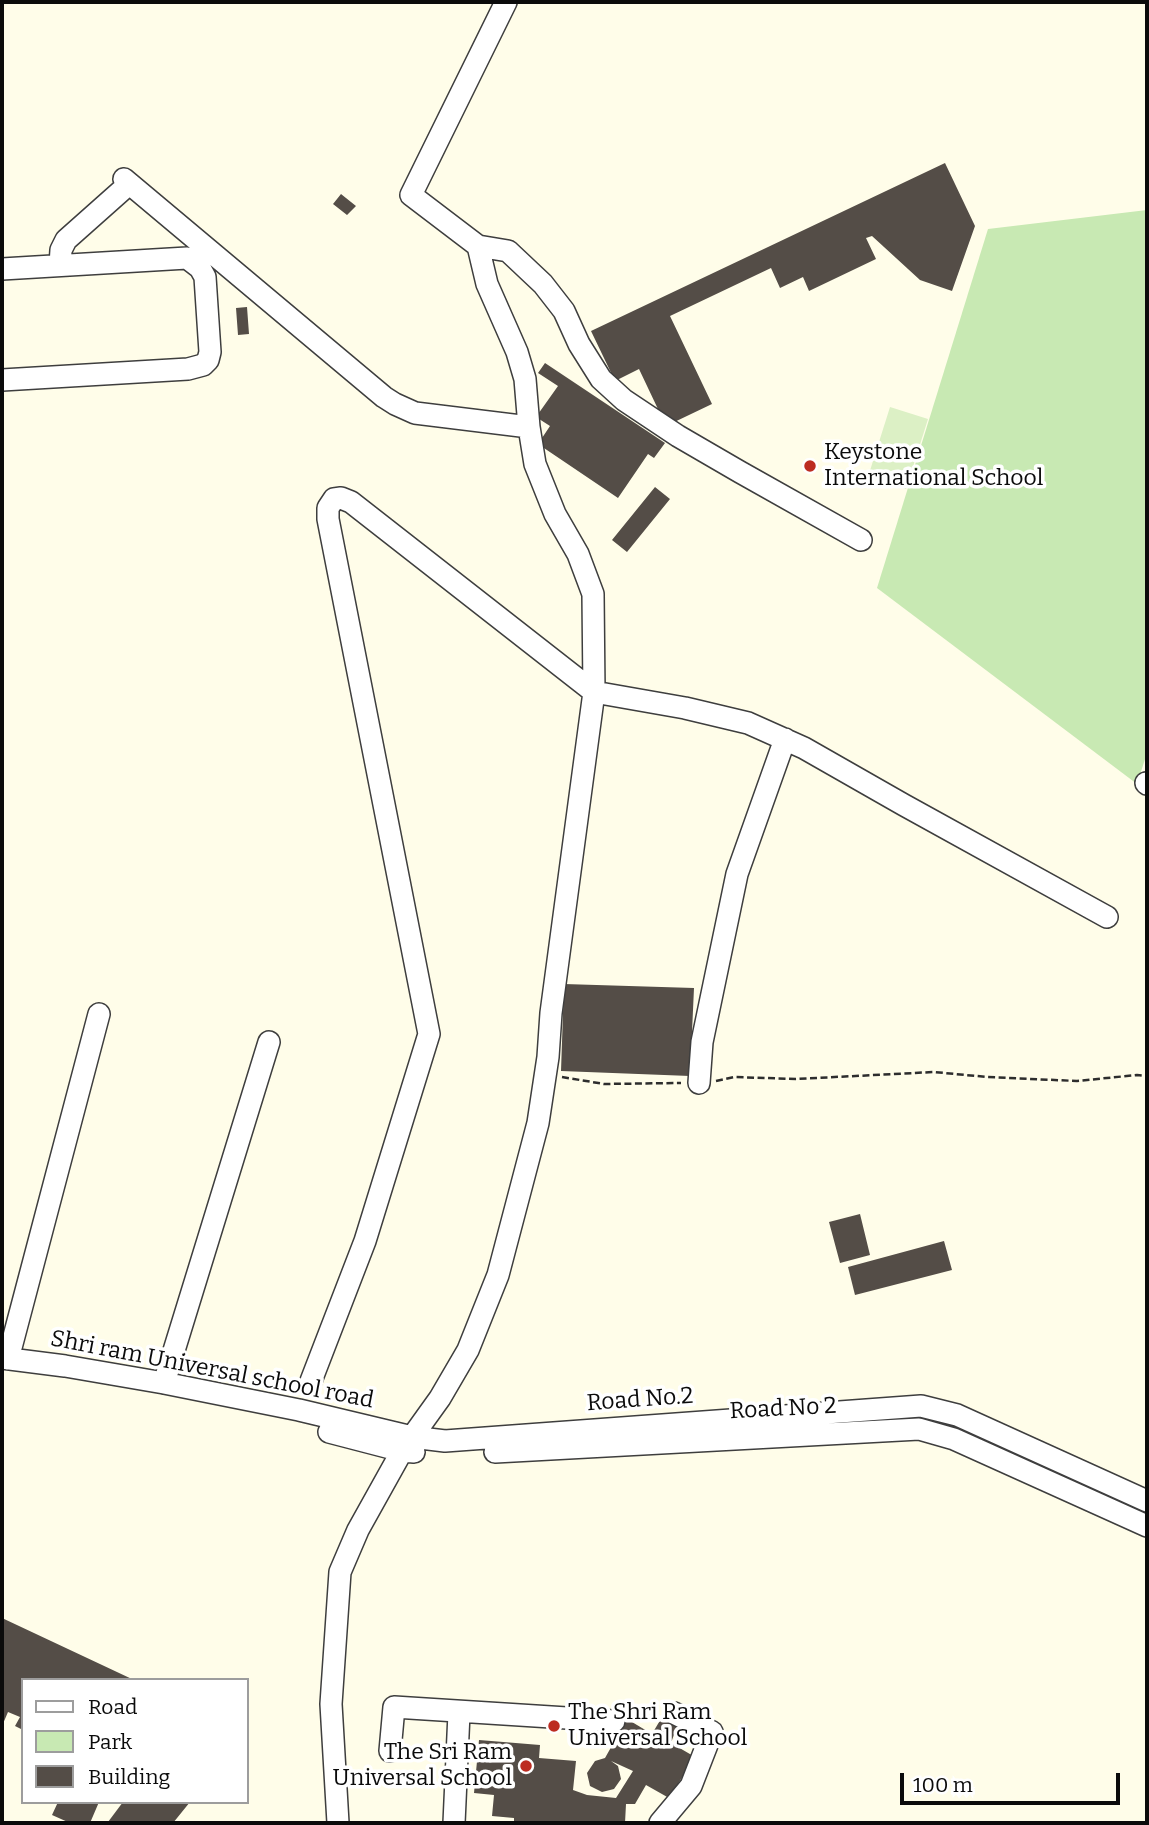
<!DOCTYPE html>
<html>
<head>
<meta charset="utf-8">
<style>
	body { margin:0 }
	#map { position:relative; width:1149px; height:1825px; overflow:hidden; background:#fffde9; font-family:Bitter,serif }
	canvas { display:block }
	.frame { position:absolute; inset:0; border:4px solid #0b0b0b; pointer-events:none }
	.legend { position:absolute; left:21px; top:1678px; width:228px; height:126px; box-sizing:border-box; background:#fff; border:2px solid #9d9d9d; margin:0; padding:9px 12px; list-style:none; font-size:21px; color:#0b0b0b }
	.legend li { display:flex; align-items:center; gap:14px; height:35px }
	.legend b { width:35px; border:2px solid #9d9d9d }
	.scale { position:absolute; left:900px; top:1773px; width:220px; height:32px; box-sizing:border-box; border:4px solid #0b0b0b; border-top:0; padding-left:9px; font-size:21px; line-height:24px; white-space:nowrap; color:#0b0b0b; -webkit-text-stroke:5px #fff; paint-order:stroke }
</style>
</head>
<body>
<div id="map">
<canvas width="1149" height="1825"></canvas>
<div class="frame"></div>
<ul class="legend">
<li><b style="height:9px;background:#fff"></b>Road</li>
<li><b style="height:19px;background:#c8e9b3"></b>Park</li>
<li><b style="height:19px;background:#544d47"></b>Building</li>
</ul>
<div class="scale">100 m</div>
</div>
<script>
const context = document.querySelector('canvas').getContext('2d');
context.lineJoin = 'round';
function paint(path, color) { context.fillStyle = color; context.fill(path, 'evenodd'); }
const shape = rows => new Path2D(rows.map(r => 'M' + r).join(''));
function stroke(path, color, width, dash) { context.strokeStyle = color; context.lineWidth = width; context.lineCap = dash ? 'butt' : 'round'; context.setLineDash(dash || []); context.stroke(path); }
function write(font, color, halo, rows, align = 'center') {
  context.font = font + ' Bitter,serif'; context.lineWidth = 7; context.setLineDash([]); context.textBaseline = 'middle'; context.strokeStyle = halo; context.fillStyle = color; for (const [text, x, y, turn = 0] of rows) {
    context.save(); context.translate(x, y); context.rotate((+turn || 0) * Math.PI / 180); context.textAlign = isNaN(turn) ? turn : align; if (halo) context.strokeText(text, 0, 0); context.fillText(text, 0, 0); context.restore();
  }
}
const green = shape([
	[1147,210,1147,753,1137,784,877,588,988,229]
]);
const pitch = shape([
	[890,407,928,419,906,489,868,477]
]);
const building = shape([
	[945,163,975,226,952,291,920,280,872,236,866,238,876,259,809,291,803,277,780,288,771,268,670,316,712,404,666,426,639,369,615,381,591,331],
	[341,194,356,206,347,215,333,204],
	[247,307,249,334,238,335,236,308],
	[545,363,665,443,654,458,648,454,618,498,538,444,550,426,536,417,558,386,538,373],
	[655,487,670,499,627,552,612,540],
	[564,984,694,988,690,1076,561,1071],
	[860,1214,870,1255,840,1263,829,1222],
	[944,1241,952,1270,855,1295,848,1267],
	[2,1618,134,1680,23,1680,23,1730,15,1726,20,1717,8,1712,2,1726],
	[662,1717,677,1726,671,1743,695,1757,669,1798,646,1785,635,1804,626,1804,625,1823,514,1822,514,1818,492,1816,494,1795,474,1793,479,1740,540,1745,539,1758,576,1761,573,1790,587,1795,616,1798,633,1771,611,1761,618,1766,621,1779,614,1789,602,1792,590,1786,587,1773,595,1761,605,1758,627,1719,652,1734],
	[58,1802,99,1802,90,1823,70,1823,52,1815],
	[123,1802,190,1802,173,1823,112,1823,108,1822]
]);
const path = shape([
	[562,1077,604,1084,681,1083],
	[716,1081,734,1077,796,1079,934,1072,987,1077,1077,1081,1137,1075,1147,1076]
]);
const minor = shape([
	[124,179,384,397,395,404,415,413,529,427],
	[478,246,508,251,543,284,564,311,579,344,601,379,624,400,678,436,740,472,861,540],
	[60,265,61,250,66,240,129,184],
	[2,269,187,258,200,268,205,277,210,352,208,360,203,365,188,369,2,380],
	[1146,783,1147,784],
	[699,1083,702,1042,737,874,785,739],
	[2,1358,65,1366,164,1383,299,1410,412,1437,445,1441,921,1406,957,1415,1147,1501],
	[8,1359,99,1014],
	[311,1381,365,1241,429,1034,328,519,328,508,334,499,341,498,351,502,594,692,685,708,748,723,804,748,904,805,1107,917],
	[164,1383,269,1042],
	[329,1432,402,1451,414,1452],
	[495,1452,919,1429,954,1439,1147,1526],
	[390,1751,394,1707,614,1721],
	[338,1823,331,1704,340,1572,358,1530,402,1451,440,1398,468,1350,498,1275,538,1123,548,1057,551,1013,594,692,593,594,578,554,555,514,535,464,529,427,525,379,517,352,487,284,478,246,411,195,506,2],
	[454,1823,459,1713],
	[660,1823,691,1786,712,1732,674,1713]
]);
const markers = [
	[810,466,7,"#bc2c21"],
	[554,1726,7,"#bc2c21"],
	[526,1766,7,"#bc2c21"]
];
const poiNames = [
	["Keystone",824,453],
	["International School",824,479],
	["The Shri Ram",568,1713],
	["Universal School",568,1739],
	["The Sri Ram",512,1753,"right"],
	["Universal School",512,1779,"right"]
];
const streetNames = [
	["Shri ram Universal school road",212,1370,11],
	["Road No.2",640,1400,-4],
	["Road No 2",783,1409,-3]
];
paint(green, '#c8e9b3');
paint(pitch, '#dcf0c5');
paint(building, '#544d47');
stroke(minor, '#3e3e3e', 24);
stroke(path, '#2d2d2d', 2.5, [7, 3.5]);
stroke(minor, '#fff', 21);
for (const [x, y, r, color] of markers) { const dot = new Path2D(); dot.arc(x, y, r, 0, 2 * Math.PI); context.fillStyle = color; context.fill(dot); stroke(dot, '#fff', 2.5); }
write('23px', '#0b0b0b', '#fff', poiNames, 'left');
write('23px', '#0b0b0b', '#fff', streetNames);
</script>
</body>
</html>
